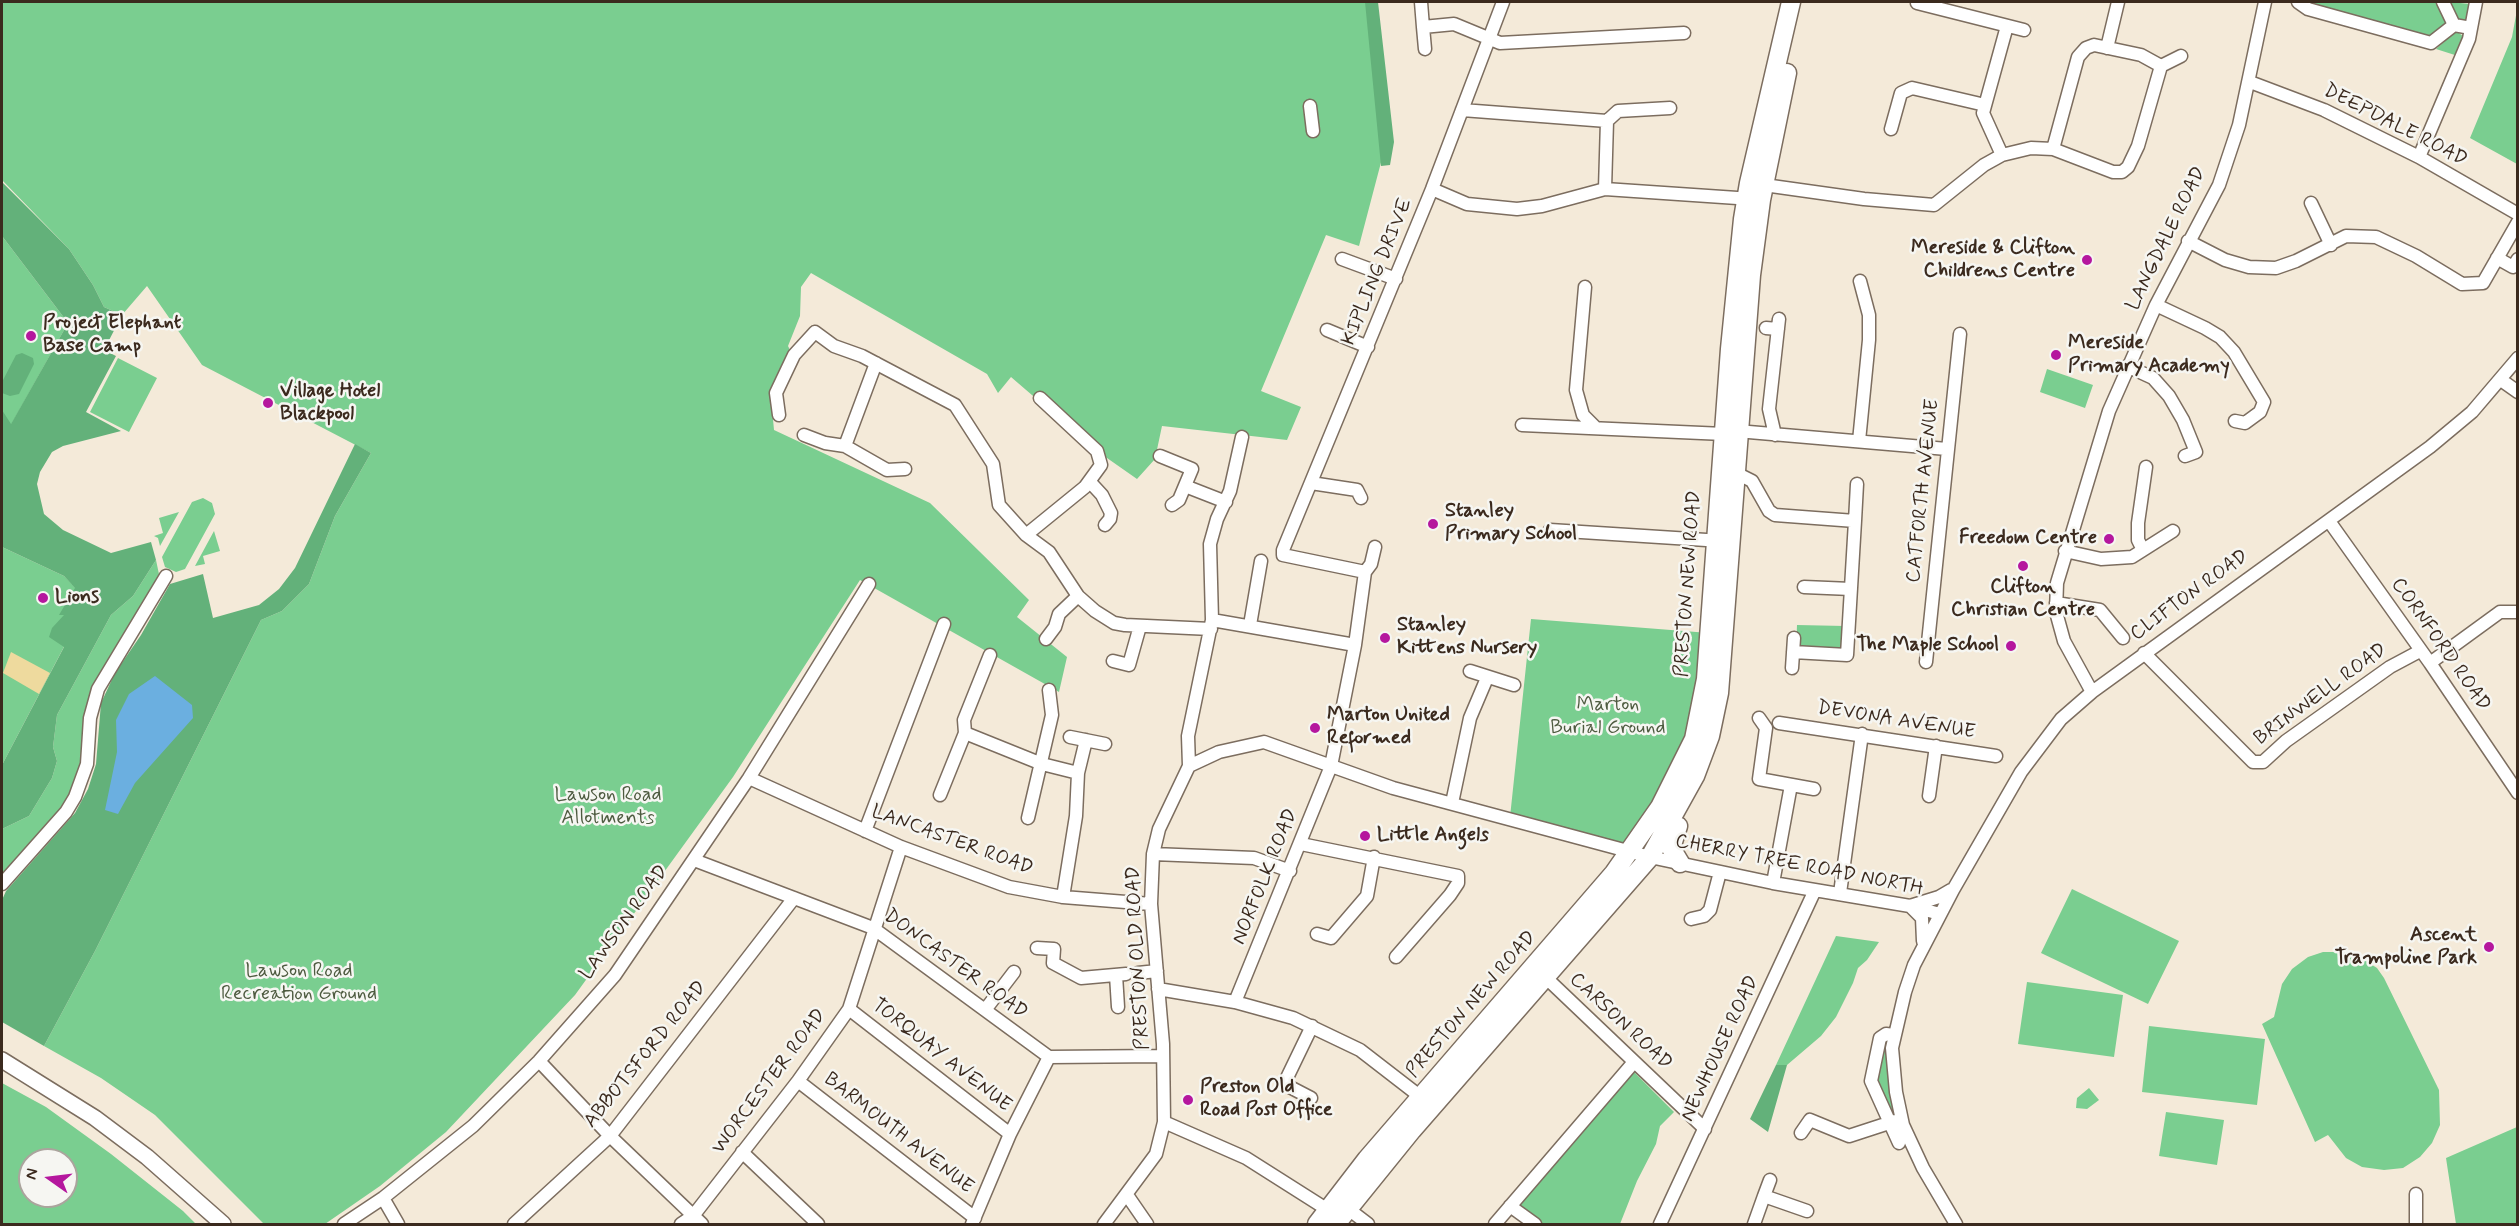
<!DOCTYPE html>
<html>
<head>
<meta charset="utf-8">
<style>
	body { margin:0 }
	#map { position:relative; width:2519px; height:1226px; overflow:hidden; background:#f4ead9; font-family:Mynerve,sans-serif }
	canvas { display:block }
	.frame { position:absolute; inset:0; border:3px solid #3b2a1e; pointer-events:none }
	.north { position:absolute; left:18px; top:1148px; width:60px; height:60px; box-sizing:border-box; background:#f6f6f2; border:2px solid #aba49d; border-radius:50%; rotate:284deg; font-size:16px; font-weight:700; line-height:24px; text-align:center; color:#3b2a1e }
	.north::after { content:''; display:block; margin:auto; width:21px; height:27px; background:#b5179e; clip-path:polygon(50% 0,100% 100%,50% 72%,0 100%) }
</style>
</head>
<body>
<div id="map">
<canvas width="2519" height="1226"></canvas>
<div class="frame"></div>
<div class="north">N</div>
</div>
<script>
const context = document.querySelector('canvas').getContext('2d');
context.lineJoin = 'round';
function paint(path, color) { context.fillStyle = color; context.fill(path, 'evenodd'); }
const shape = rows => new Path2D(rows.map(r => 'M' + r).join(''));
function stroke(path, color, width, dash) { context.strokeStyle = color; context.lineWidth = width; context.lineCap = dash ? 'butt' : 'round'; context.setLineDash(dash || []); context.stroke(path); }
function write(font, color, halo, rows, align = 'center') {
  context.font = font + ' Mynerve,sans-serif'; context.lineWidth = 5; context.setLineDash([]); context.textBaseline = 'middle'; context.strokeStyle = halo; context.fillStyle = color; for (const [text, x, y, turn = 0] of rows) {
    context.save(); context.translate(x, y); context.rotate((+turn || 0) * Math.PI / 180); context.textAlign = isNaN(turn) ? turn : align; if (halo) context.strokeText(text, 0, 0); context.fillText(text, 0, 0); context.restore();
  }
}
const green = shape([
	[2,2,1369,2,1384,151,1359,246,1326,235,1261,391,1301,407,1287,440,1162,426,1155,459,1137,479,1097,451,1011,377,998,393,987,374,811,273,801,287,800,316,788,346,791,352,771,398,774,430,930,503,1029,600,1017,617,1067,657,1059,692,860,580,733,777,575,995,446,1132,380,1186,325,1224,264,1224,155,1115,101,1078,44,1046,95,951,261,620,282,611,309,584,335,516,371,453,202,365,147,286,122,315,104,307,93,285,69,249,2,180],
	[2298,2,2443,2,2454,25,2431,43],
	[2450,2,2470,4,2466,23,2456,19],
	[2517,10,2517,164,2470,138,2512,37],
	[2454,33,2459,33,2464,37,2458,56,2436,49],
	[2,236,68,323,2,441],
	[118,358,157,378,129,432,90,412],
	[2047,369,2093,385,2085,408,2040,392],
	[203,498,212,503,215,514,185,569,176,572,165,567,162,557,192,502],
	[179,512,160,546,158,538,154,536,163,533,159,518],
	[214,531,220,551,203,556,205,564,195,566],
	[2,547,64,576,88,601,2,765],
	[156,560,160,579,107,673,75,797,2,884,2,829,29,816,52,778,57,761,53,747,57,715,111,615,133,596],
	[1531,619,1709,633,1698,728,1631,851,1510,817],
	[1797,625,1845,626,1844,651,1796,650],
	[2072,889,2179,941,2148,1004,2041,953],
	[1836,936,1879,942,1867,960,1858,968,1853,983,1836,1017,1821,1036,1787,1065,1776,1065],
	[2323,952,2344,952,2361,958,2377,968,2384,978,2439,1090,2440,1125,2432,1143,2420,1157,2403,1168,2384,1170,2362,1167,2346,1158,2328,1135,2315,1142,2262,1024,2274,1017,2282,984,2292,969,2308,957],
	[2027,982,2123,995,2114,1057,2018,1044],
	[2149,1026,2265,1039,2257,1105,2142,1092],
	[1890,1039,1896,1116,1890,1116,1878,1094,1874,1067,1882,1040],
	[1634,1072,1674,1112,1660,1126,1656,1144,1637,1181,1620,1224,1535,1224,1514,1210],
	[2,1083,46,1107,111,1154,183,1211,196,1224,2,1224],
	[30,1160,66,1160,66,1196,30,1196],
	[2089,1088,2099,1100,2087,1109,2076,1108,2077,1098],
	[2166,1112,2224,1120,2217,1165,2159,1156],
	[2517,1127,2517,1224,2456,1224,2446,1158]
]);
const forest = shape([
	[1365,2,1378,2,1394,142,1390,165,1381,166],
	[2,182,69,249,93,285,104,307,122,315,104,350,116,356,86,412,121,431,63,446,52,452,40,472,37,484,44,514,63,530,111,553,151,542,156,560,133,596,111,615,57,715,53,747,57,761,52,778,29,816,2,829,2,765,64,647,49,637,52,628,64,615,59,615,75,588,64,576,2,547,2,410,11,424,68,323,2,236],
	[22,353,33,358,34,364,19,394,10,396,2,393,2,382,16,355],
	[355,444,371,453,335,516,309,584,282,611,261,620,95,951,44,1046,2,1022,2,900,6,891,75,813,88,789,96,764,101,703,115,673,141,635,170,584,203,574,213,618,259,605,279,589,295,568],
	[1776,1065,1787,1065,1768,1132,1750,1119]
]);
const sand = shape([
	[11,652,50,673,39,694,3,673]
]);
const water = shape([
	[155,676,192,705,193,718,135,783,118,814,105,810,117,752,116,720,129,694]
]);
const minor = shape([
	[1421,2,1423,27,1454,24,1500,43,1684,33],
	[2298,2,2308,9,2431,43,2454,25],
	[2443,2,2454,25,2471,28],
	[1917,3,2024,30],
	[1423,27,1425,49],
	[2107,48,2118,2],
	[2161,66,2181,56],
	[2250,82,2324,110,2419,157,2518,214],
	[1310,106,1313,131],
	[1462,110,1607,121],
	[1607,121,1618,111,1670,108],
	[1891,129,1901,93,1912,88,1985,105],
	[2002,155,1983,113,2007,26],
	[2419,157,2469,39,2476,2],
	[1757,184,1864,199,1934,205,1984,165,2002,155,2031,148,2053,149,2113,172,2122,172,2128,167,2138,146,2161,66,2141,55,2094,45,2086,48,2078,57,2053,149],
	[1432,189,1467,204,1517,209,1542,206,1605,189,1752,199],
	[1605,189,1607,121],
	[2311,203,2331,245],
	[2188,241,2225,260,2249,267,2276,268,2296,261,2346,236,2376,237,2416,256,2462,284,2483,283,2518,222],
	[2497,258,2513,267,2518,259],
	[1342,259,1396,279],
	[1585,287,1576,390,1583,415,1595,427],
	[2156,305,2205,328,2220,337,2234,352,2264,402,2260,412,2245,423,2235,421],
	[1766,328,1778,329],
	[1327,330,1368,347],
	[876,363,845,446,887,470,905,469],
	[2127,366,2153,378,2169,396,2183,420,2196,452,2185,456],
	[2501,380,2518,392],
	[779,415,776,393,794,355,815,332,834,346,862,356,955,405,993,464,999,505,1026,535,1049,552,1078,596,1095,611,1114,623,1125,625,1211,629],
	[1522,425,1724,434,1737,431,1947,449],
	[804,435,825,443,845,446],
	[1775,435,1769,409,1779,319],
	[1859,441,1869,340,1869,315,1860,281],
	[1160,456,1192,469,1179,500,1172,505],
	[1731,475,1734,472,1752,481,1769,511,1775,515,1855,521,1847,655,1793,652],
	[1090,482,1102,495,1111,513,1110,519,1105,525],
	[1311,483,1357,490,1361,498],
	[1185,486,1226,502],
	[1855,521,1857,484],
	[2329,521,2430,663,2518,793],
	[1550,530,1722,541],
	[1026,535,1085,487,1101,465,1097,451,1040,398],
	[2143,550,2138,540,2138,523,2146,467],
	[2065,551,2101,559,2132,557,2173,531],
	[1365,572,1283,555,1283,550,1432,189,1503,2],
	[1804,587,1851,589],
	[2056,603,2100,610,2123,638],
	[1212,620,1355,645],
	[1250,625,1261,561],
	[1046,639,1055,627,1059,614,1078,596],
	[2144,653,2253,762,2263,762,2286,741,2390,667,2420,651],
	[1113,661,1129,665,1140,626],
	[1926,662,1960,334],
	[2430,663,2500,612,2518,612],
	[1792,668,1794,638],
	[1470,671,1514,685],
	[2092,692,2064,641,2056,612,2057,583,2109,411,2156,305,2219,185,2239,125,2265,2],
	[1759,718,1766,728,1759,779,1814,789],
	[1779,723,1996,756],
	[965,733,1042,764,1078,773,1076,816,1063,897],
	[1070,737,1105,744],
	[1189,766,1188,736,1212,620,1210,544,1217,519,1230,491,1242,437],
	[1078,773,1086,740],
	[749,778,901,847,1009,887,1063,897,1151,904],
	[940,795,965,733,964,720,990,655],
	[1929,796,1936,746],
	[1452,803,1470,718,1487,678],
	[1028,818,1052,715,1049,690],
	[865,831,944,624],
	[1301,844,1458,876,1458,883,1450,895,1396,957],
	[1153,854,1254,858,1290,871],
	[694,860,873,928,1049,1057,1163,1056],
	[1773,883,1791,785],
	[2,884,66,812,75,797,87,764,90,718,98,689,166,576],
	[1840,893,1862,734],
	[1691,919,1704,916,1710,910,1720,872],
	[1317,934,1331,938,1367,896,1374,857],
	[1923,941,1922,918,1910,906,1939,897,1951,890],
	[1037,948,1054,949,1053,963,1081,978,1126,974],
	[1540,972,1705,1129],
	[1138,973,1157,971],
	[1116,975,1118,1007],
	[1158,989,1235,1002,1293,1018,1360,1050,1426,1101],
	[1235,1002,1331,766,1355,645,1365,572,1371,564,1375,547],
	[849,1009,1010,1134],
	[985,1010,1014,972],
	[1894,1035,1886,1034,1880,1038,1871,1081,1899,1143],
	[539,1061,610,1136,702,1224],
	[798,1081,975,1218],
	[1311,1098,1284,1084,1312,1026],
	[1164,1122,1246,1158,1328,1210],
	[1801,1133,1810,1120,1849,1136,1895,1121],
	[742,1152,818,1224],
	[1127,1195,1147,1224],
	[1764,1196,1770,1180],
	[383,1198,398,1224],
	[1510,1206,1535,1224],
	[1347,1208,1368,1224],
	[344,1224,383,1198,473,1126,539,1061,615,975,749,778,869,584],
	[514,1224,610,1136,794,898],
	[681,1224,693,1216,798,1081,849,1009,901,847],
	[972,1224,1010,1134,1049,1057],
	[1104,1224,1156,1154,1164,1122,1163,1044,1151,904,1153,854,1159,829,1189,766,1219,752,1264,742,1393,788,1650,857,1773,883,1910,906,1940,914],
	[1495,1224,1634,1062],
	[1660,1224,1815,890],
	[1754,1224,1764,1196,1807,1211],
	[1956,1224,1923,1168,1903,1125,1896,1092,1892,1048,1905,992,1914,965,1953,890,2021,772,2061,719,2092,692,2430,447,2472,412,2518,358],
	[2416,1224,2416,1194]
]);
const major = shape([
	[2,1060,95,1118,147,1157,223,1224]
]);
const highway = shape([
	[1678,826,1671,848,1680,863],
	[1317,1224,1367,1159,1614,873,1660,807,1694,739,1706,679,1730,349,1743,219,1749,183,1791,2],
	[1336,1224,1412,1130,1650,857,1695,776,1710,736,1719,693,1751,275,1761,200,1787,73]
]);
const markers = [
	[2087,260,6,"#b5179e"],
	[31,336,6,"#b5179e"],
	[2056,355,6,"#b5179e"],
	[268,403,6,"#b5179e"],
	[1433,524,6,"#b5179e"],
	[2109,539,6,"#b5179e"],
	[2023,566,6,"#b5179e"],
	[43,598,6,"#b5179e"],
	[1385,638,6,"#b5179e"],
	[2011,646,6,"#b5179e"],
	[1315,728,6,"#b5179e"],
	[1365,836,6,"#b5179e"],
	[2489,947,6,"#b5179e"],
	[1188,1100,6,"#b5179e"]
];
const streetNames = [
	["DEEPDALE ROAD",2395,126,27],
	["LANGDALE ROAD",2167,239,-64],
	["KIPLING DRIVE",1378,272,-68],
	["CATFORTH AVENUE",1924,491,-84],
	["PRESTON NEW ROAD",1689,584,-86],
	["CLIFTON ROAD",2190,596,-36],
	["CORNFORD ROAD",2440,645,55],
	["BRINWELL ROAD",2321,695,-36],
	["DEVONA AVENUE",1896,721,9],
	["LANCASTER ROAD",952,841,20],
	["CHERRY TREE ROAD NORTH",1799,866,11],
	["NORFOLK ROAD",1266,877,-68],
	["LAWSON ROAD",625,923,-54],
	["PRESTON OLD ROAD",1139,958,-93],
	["DONCASTER ROAD",955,965,36],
	["PRESTON NEW ROAD",1472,1005,-49],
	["CARSON ROAD",1620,1022,43],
	["NEWHOUSE ROAD",1721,1049,-65],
	["ABBOTSFORD ROAD",646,1055,-51],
	["TORQUAY AVENUE",941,1056,38],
	["WORCESTER ROAD",770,1082,-53],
	["BARMOUTH AVENUE",898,1134,38]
];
const poiNames = [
	["Mereside & Clifton",2075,249,"right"],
	["Childrens Centre",2075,272,"right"],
	["Project Elephant",43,324],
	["Base Camp",43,347],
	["Mereside",2068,344],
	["Primary Academy",2068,367],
	["Village Hotel",280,392],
	["Blackpool",280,415],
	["Stanley",1445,512],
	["Primary School",1445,535],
	["Freedom Centre",2097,539,"right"],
	["Clifton",2023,588,"center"],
	["Christian Centre",2023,611,"center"],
	["Lions",55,598],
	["Stanley",1397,626],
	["Kittens Nursery",1397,649],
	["The Maple School",1999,646,"right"],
	["Marton United",1327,716],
	["Reformed",1327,739],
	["Little Angels",1377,836],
	["Ascent",2477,936,"right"],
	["Trampoline Park",2477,959,"right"],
	["Preston Old",1200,1088],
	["Road Post Office",1200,1111]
];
const parkNames = [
	["Marton",1608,706],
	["Burial Ground",1608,729],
	["Lawson Road",608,796],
	["Allotments",608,819],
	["Lawson Road",299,972],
	["Recreation Ground",299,995]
];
paint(green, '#7ace90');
paint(forest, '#63b17a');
paint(sand, '#eeda9e');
paint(water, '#6bafe0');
stroke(minor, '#7c6d5f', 15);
stroke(major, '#7c6d5f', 18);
stroke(highway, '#7c6d5f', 21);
stroke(minor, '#fff', 12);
stroke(major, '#fff', 15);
stroke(highway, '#fff', 18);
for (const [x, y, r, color] of markers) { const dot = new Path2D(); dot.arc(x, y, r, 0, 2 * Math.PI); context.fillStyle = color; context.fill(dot); stroke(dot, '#f6f6f2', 2); }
write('20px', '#3b2a1e', '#f6f6f2', streetNames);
write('bold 20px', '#3b2a1e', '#f6f6f2', poiNames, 'left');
write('20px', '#4e5b40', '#f6f6f2', parkNames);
</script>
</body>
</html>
